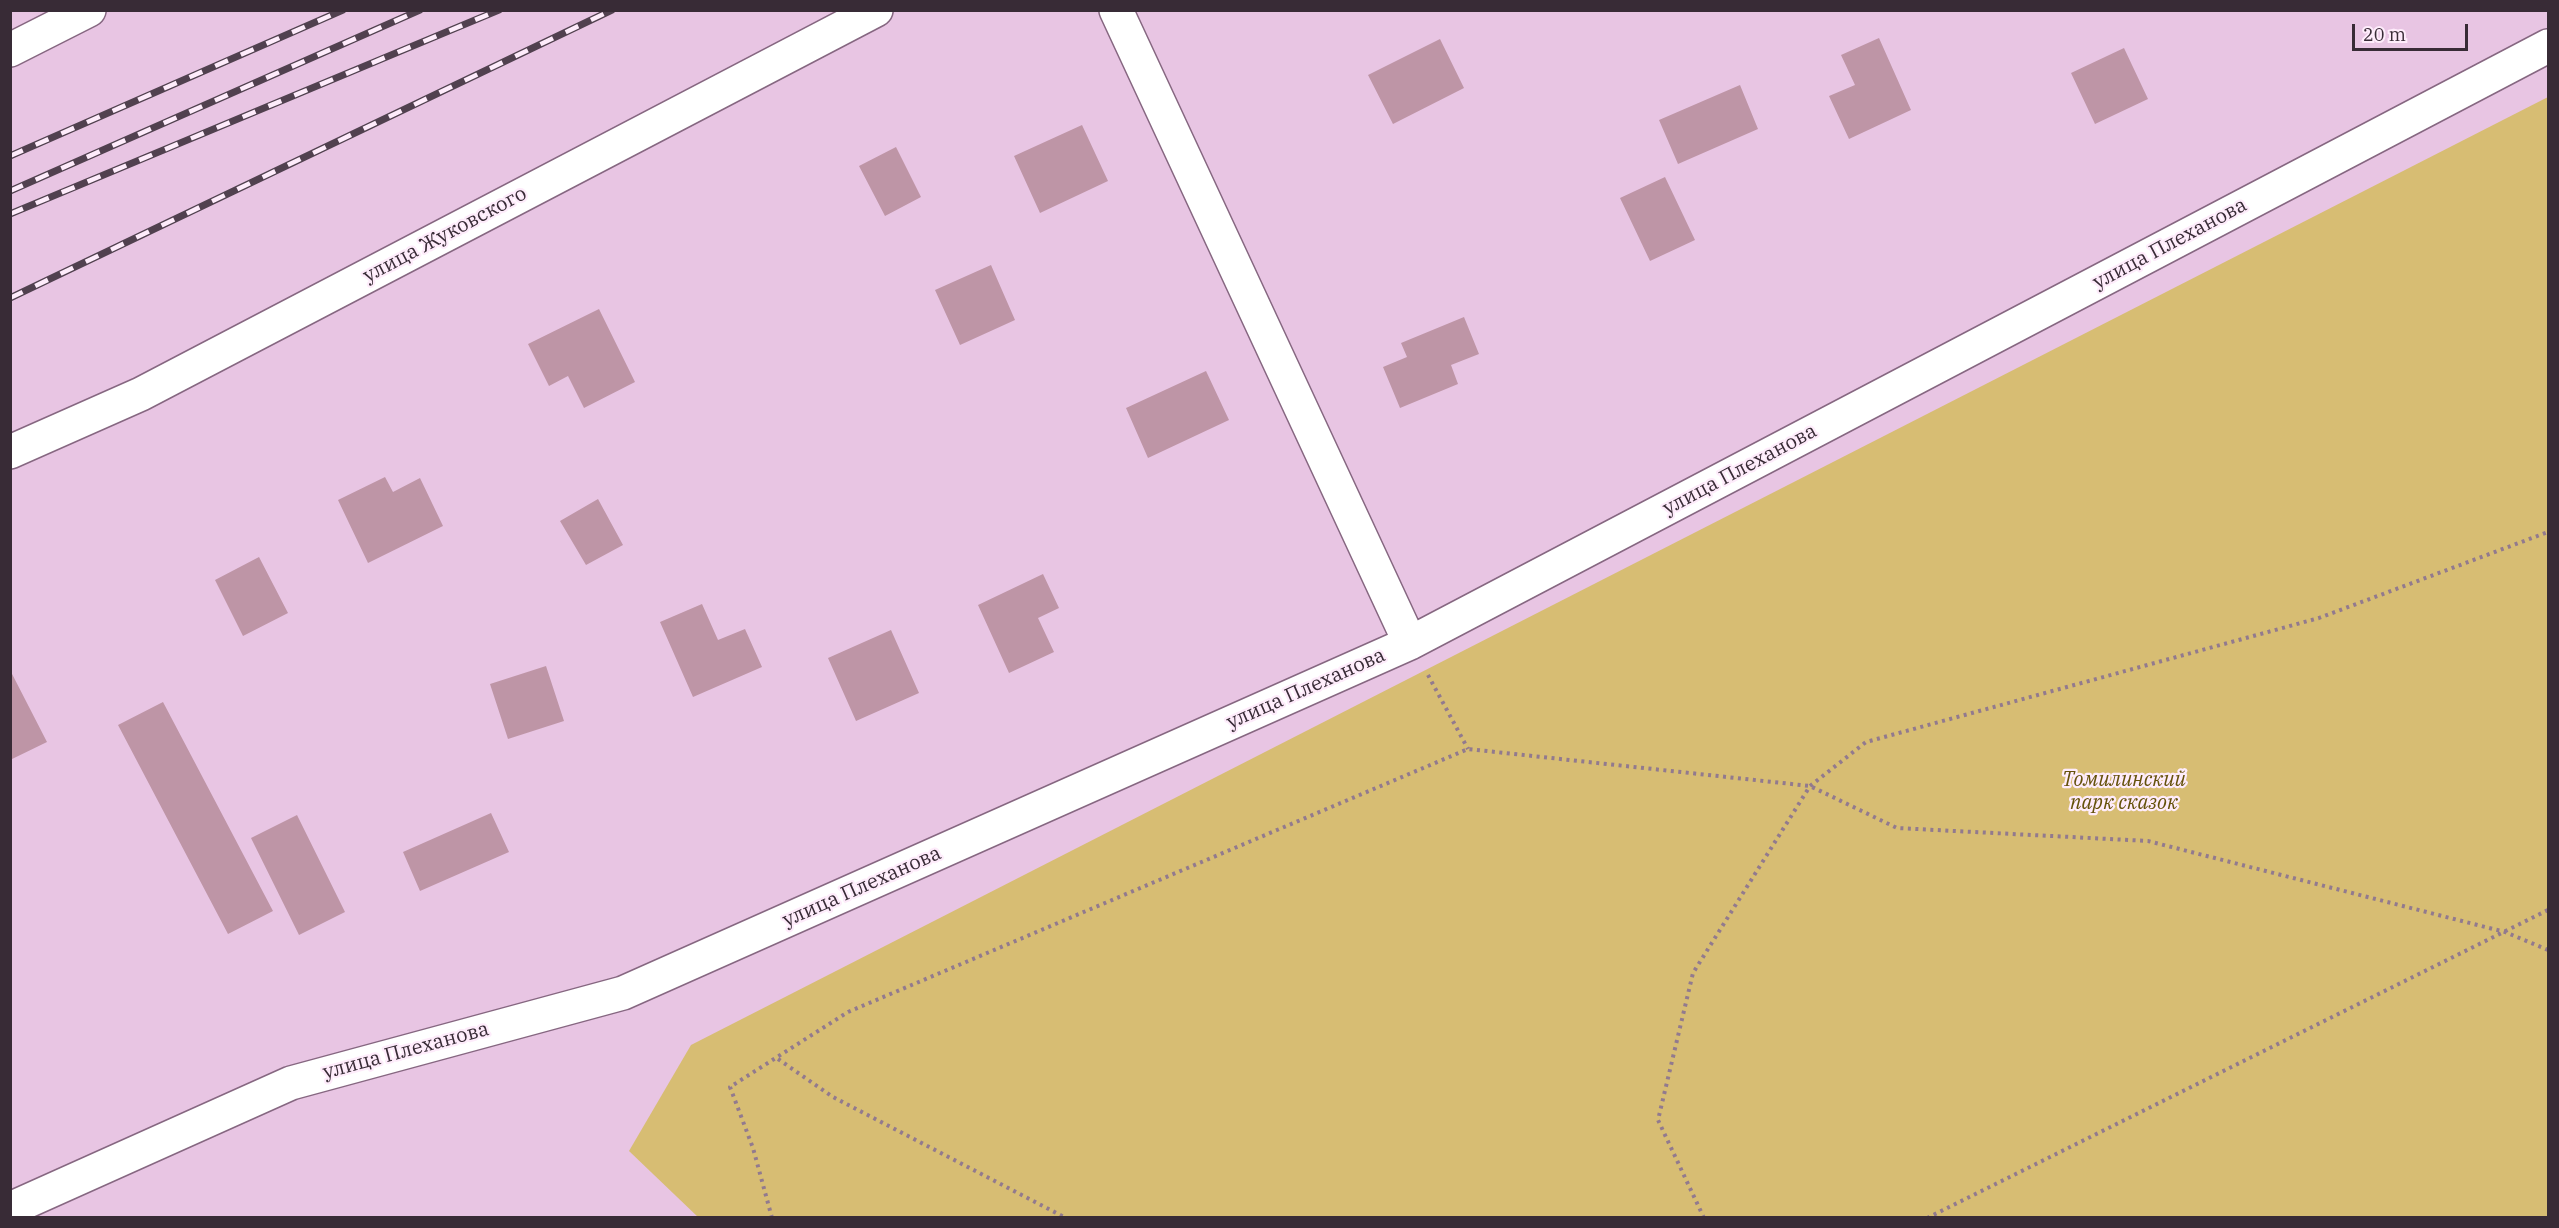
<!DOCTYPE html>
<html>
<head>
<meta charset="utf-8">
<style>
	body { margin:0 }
	#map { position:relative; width:2559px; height:1228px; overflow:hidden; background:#e8c5e3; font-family:"IBM Plex Serif",serif }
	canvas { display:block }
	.frame { position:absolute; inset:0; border:12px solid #382b36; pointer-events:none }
	.scale { position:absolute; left:2352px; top:24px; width:116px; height:27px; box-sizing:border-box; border:3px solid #382b36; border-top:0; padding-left:8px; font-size:18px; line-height:21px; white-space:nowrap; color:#382b36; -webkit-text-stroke:4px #feecfb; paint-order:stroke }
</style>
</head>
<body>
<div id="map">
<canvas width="2559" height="1228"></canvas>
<div class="frame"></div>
<div class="scale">20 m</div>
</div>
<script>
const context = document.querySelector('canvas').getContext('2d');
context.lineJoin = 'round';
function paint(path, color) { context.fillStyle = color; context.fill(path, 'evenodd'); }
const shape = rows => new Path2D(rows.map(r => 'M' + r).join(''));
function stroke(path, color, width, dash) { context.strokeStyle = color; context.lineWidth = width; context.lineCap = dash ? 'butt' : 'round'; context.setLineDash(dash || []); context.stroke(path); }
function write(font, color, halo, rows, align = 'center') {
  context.font = font + ' "IBM Plex Serif",serif'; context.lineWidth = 4.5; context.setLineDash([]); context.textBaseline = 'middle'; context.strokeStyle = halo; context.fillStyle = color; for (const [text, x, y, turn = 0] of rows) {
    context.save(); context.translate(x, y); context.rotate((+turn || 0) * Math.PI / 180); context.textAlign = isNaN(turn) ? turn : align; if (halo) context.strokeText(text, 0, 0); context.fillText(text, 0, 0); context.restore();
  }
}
const green = shape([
	[2548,97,2548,1217,699,1218,629,1151,691,1045]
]);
const building = shape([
	[1879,38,1911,110,1849,139,1829,96,1855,85,1841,55],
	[1440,39,1464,88,1393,124,1368,75],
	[2124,48,2148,99,2095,124,2071,73],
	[1740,85,1758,129,1678,164,1659,120],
	[1082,125,1108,181,1040,213,1014,156],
	[896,147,921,197,885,216,859,166],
	[1665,177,1695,240,1650,261,1620,198],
	[991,265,1015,320,960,345,935,290],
	[599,309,635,382,584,408,568,376,549,386,528,344],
	[1464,317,1479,354,1451,365,1458,384,1400,408,1383,367,1407,357,1401,343],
	[1206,371,1229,420,1148,458,1126,408],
	[385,477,393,492,420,478,443,526,368,563,338,500],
	[598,499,623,545,586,565,560,521],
	[259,557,288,613,243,636,215,580],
	[1043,574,1059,608,1038,618,1054,652,1009,673,978,605],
	[702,604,718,640,745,629,762,667,693,697,660,622],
	[891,630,919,693,856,721,828,658],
	[546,666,564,721,508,739,490,684],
	[10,670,47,742,10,760],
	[163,702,273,911,228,934,118,725],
	[491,813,509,852,420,891,403,852],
	[297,815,345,912,299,935,251,838]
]);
const path = shape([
	[1428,675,1468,749],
	[778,1059,833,1097,1066,1218],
	[772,1218,753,1148,730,1087,848,1012,1468,749,1810,786,1897,828,2148,841,2505,932,2548,950],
	[1704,1218,1658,1120,1693,973,1810,786,1866,742,2319,618,2548,532],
	[1927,1218,2548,910]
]);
const minor = shape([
	[1116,10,1410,643],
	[10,50,89,10],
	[10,452,141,394,876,10],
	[10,1209,291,1083,623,993,1410,643,2548,46]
]);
const rail = shape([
	[10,156,343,10],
	[10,191,420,10],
	[10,214,499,10],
	[10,298,612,10]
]);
const streetNames = [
	["улица Жуковского",445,235,-28],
	["улица Плеханова",2170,244,-28],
	["улица Плеханова",1740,470,-28],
	["улица Плеханова",1306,689,-24],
	["улица Плеханова",862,887,-24],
	["улица Плеханова",406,1051,-15]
];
const parkNames = [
	["Томилинский",2124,780],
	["парк сказок",2124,803]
];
paint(green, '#d7bd73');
paint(building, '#be95a6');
stroke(minor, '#866781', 36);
stroke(path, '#927a8e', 4, [3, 4.5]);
stroke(minor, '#fff', 33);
stroke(rail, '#51414f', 7);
stroke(rail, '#feecfb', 4.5, [14]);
write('20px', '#382b36', '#feecfb', streetNames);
write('italic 20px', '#65510b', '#feecfb', parkNames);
</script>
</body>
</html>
